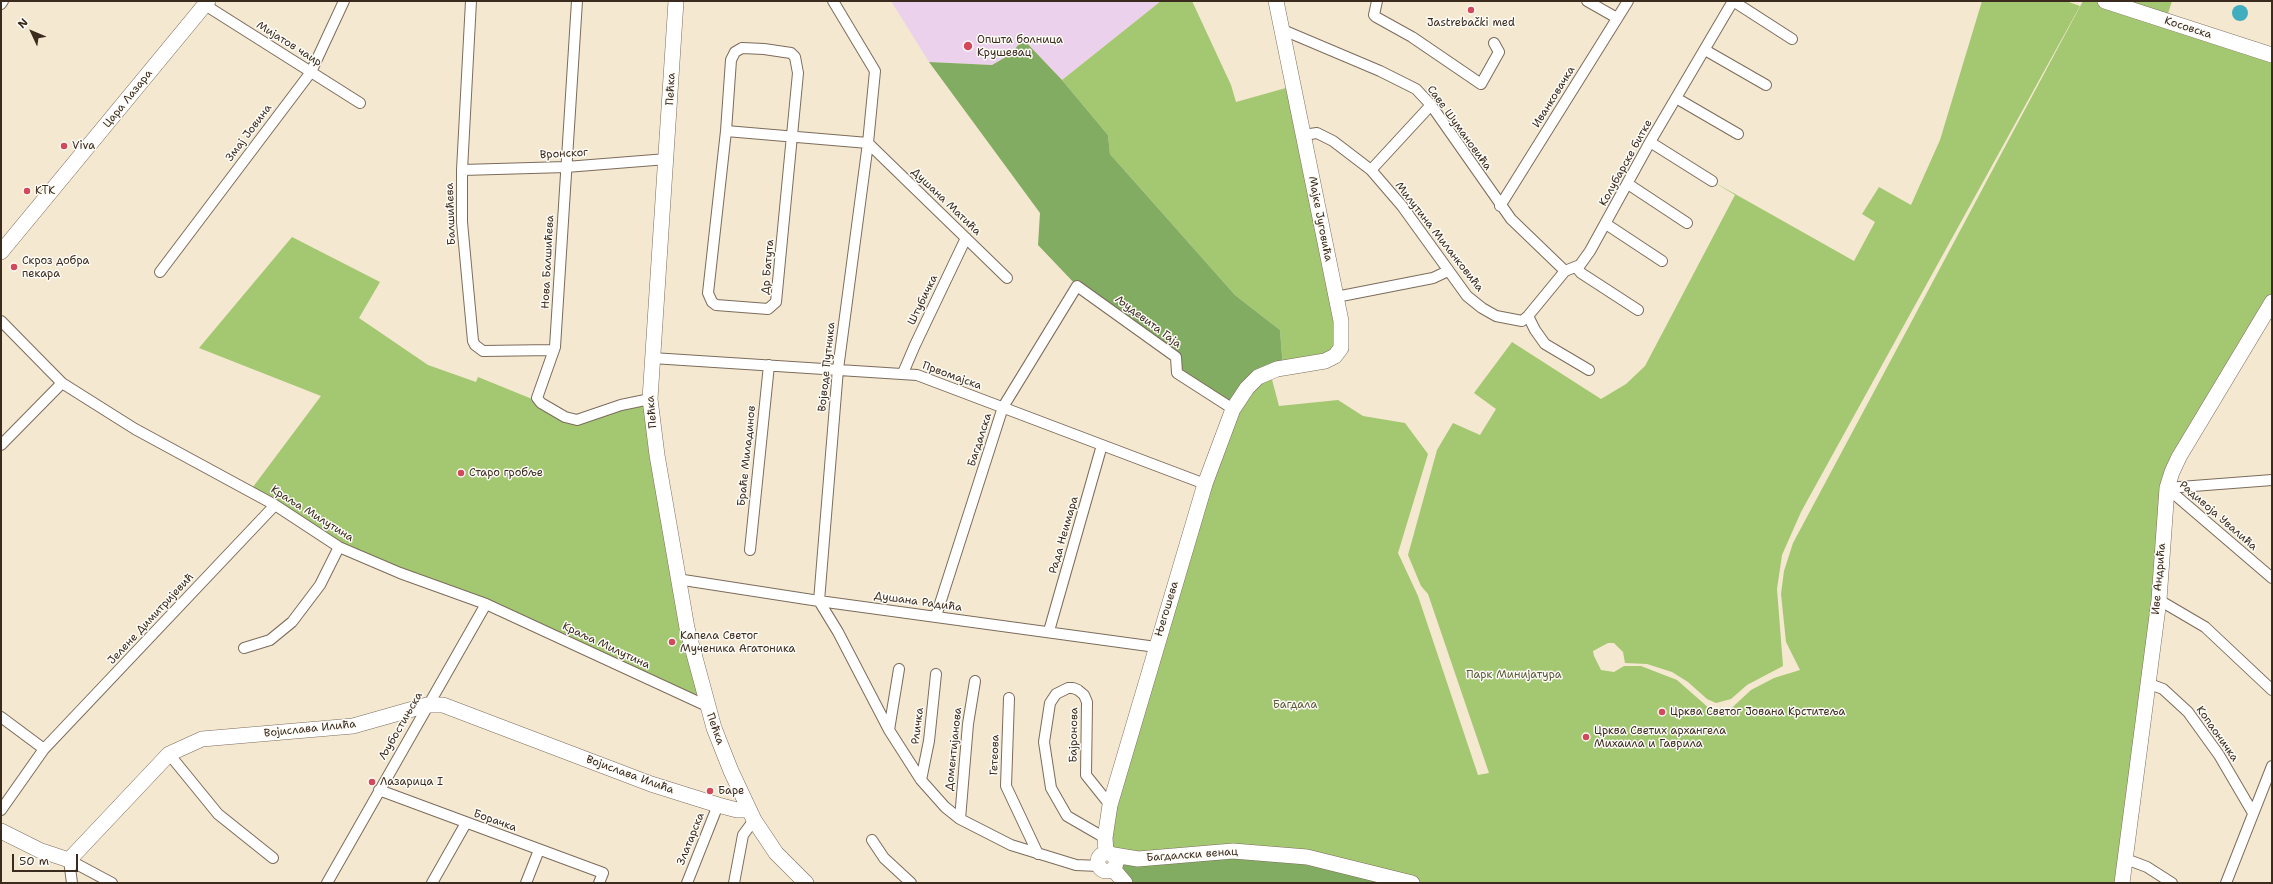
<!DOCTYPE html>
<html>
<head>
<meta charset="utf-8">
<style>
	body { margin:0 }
	#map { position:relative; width:2273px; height:884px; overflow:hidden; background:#f4e8d0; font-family:"Shantell Sans",sans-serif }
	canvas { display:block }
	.frame { position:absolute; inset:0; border:2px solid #3b2a1e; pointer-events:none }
	.north { position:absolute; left:12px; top:12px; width:40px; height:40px; -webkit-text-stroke:3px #fdfcf7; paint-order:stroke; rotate:314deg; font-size:11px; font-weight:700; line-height:16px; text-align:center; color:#3b2a1e }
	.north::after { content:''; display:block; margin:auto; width:14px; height:18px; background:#3b2a1e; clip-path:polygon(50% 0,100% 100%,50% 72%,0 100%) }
	.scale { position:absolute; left:12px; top:854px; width:66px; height:18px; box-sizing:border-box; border:2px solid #3b2a1e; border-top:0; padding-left:5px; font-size:12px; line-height:14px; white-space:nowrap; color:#3b2a1e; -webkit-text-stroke:3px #fdfcf7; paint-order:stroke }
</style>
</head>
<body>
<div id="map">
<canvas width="2273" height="884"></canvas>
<div class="frame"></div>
<div class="north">N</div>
<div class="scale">50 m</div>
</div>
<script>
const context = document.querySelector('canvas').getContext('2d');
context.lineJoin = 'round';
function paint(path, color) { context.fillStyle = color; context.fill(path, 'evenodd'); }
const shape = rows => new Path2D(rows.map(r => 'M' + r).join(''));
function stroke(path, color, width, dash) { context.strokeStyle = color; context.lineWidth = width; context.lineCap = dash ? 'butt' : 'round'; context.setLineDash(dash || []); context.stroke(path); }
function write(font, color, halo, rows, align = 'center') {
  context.font = font + ' "Shantell Sans",sans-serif'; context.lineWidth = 3; context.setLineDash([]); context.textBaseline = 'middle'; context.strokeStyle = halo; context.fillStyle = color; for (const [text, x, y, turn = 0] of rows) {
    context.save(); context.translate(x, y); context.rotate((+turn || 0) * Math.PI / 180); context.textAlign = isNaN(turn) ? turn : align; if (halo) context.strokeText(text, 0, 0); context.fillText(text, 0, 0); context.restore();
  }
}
const built = shape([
	[891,1,1161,1,1062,80,1023,39,1011,54,992,65,929,62]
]);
const green = shape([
	[1161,1,1192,1,1231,85,1236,102,1293,86,1341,348,1283,368,1280,330,1235,295,1110,154,1108,135,1062,80],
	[1982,1,2066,1,2080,6,1801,512,1782,555,1777,589,1783,666,1747,685,1731,699,1716,703,1707,699,1688,682,1672,672,1647,664,1625,663,1623,652,1614,643,1608,643,1593,651,1594,656,1601,670,1614,672,1624,666,1641,666,1677,680,1719,717,1723,716,1751,690,1774,678,1800,670,1786,642,1781,594,1784,571,1793,543,2083,1,2172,1,2166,20,2272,55,2272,302,2179,457,2122,883,1412,883,1114,855,1105,838,1233,409,1270,372,1279,406,1338,400,1363,416,1405,423,1428,454,1398,553,1418,596,1478,775,1489,773,1428,594,1421,586,1408,555,1437,450,1453,423,1480,435,1496,409,1474,393,1512,342,1601,399,1626,384,1645,366,1735,195,1712,181,1854,261,1875,222,1862,214,1879,187,1911,205,1940,140],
	[292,237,380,282,359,318,428,365,476,382,478,377,542,403,582,423,650,401,707,706,486,604,339,547,250,491,321,396,199,348]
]);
const forest = shape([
	[1023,39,1062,80,1108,135,1110,154,1235,295,1280,330,1283,368,1277,369,1233,409,1177,373,1176,356,1077,286,1038,245,1040,213,929,62,992,65,1011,54],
	[1233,851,1412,883,1125,883,1115,867,1117,861]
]);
const water = shape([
	'2232 13a8 8 0 1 1 16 0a8 8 0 1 1-16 0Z'
]);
const street = shape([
	[471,1,462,170,462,222,473,341,475,345,483,351,552,350],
	[577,1,555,347,537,398,541,403,565,417,577,420,621,405,650,399],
	[833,1,875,71,868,143,838,369,819,601,838,632,889,730,921,780,945,807,960,819,1011,845,1076,865,1099,866],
	[1377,1,1374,15,1376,17,1412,37,1481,84,1499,52,1494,43],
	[1587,1,1617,18],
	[1733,1,1792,39],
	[1,4,3,1],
	[205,5,360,103],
	[1283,30,1380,71,1416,89,1431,105,1511,219,1565,271],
	[742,48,764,49,791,53,795,57,798,73,776,302,768,309,716,305,712,302,708,293,726,131,731,60,735,52,742,48],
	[1705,50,1766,85],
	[1676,98,1738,134],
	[726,131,868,143],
	[1303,135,1317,133,1333,141,1371,170,1402,206,1467,296,1482,308,1496,316,1522,321,1528,316,1565,271,1580,265,1590,251,1650,142,1733,1],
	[1650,142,1712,181],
	[868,143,1007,278],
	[462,170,566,167,667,159],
	[1371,170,1431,105],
	[1628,184,1687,223],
	[1500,206,1628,1],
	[1606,224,1662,261],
	[1576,267,1581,273,1638,310],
	[160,272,311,72,344,1],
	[1336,297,1433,278,1448,271],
	[1528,316,1535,330,1545,344,1589,370],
	[1,321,62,383,135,429,275,505,339,547,400,573,486,604,707,706],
	[652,358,917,375,1205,484],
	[903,373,915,345,966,238],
	[1,445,62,383],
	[2167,488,2272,578],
	[2167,488,2272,480],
	[750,550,769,365],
	[677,579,819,601,1156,647],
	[2159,600,2205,627,2272,690],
	[936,616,1003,407,1077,286,1176,357,1177,373,1233,409],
	[1049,631,1102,445],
	[244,648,270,640,292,622,320,585,339,547],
	[2147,683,2163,689,2188,712,2219,755,2253,813],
	[1009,698,1006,786,1038,854],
	[1,717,44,749],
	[889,730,899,669],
	[169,754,218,814,273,858],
	[921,780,929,741,936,674],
	[379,790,603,873,599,883],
	[1,810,44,749,275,505],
	[960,819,968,724,975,681],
	[1105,838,1067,816,1051,788,1044,742,1050,703,1056,694,1068,688,1073,688,1078,690,1084,695,1087,702,1086,775,1110,805],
	[872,840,884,858,911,883],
	[2126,859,2147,867,2172,883],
	[69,860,112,883],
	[69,860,72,883],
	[327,883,486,604],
	[432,883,466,823],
	[526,883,539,850],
	[687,883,718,805],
	[734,883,743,835,754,820],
	[2226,883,2272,766]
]);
const secondary = shape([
	[676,1,650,399,657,455,687,628,714,728,731,771,754,820,776,853,806,883],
	[2105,1,2272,55],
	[1,252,208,1],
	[1,831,39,850,69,860,169,754,202,739,353,726,427,705,443,705,651,784,718,805,737,810,749,810],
	[1106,852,1105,838,1110,805,1205,484,1233,409,1247,388,1258,377,1277,369,1325,361,1335,356,1341,348,1341,321,1276,1],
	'1098 862a9 9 0 1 1 18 0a9 9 0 1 1-18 0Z',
	[1114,855,1138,859,1233,851,1307,857,1412,883],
	[1113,869,1125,883],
	[2122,883,2159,600,2167,488,2172,472,2179,457,2272,302]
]);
const markers = [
	[1471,10,4,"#d1495b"],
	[968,46,5,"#d1495b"],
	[64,146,4,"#d1495b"],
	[27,191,4,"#d1495b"],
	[14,267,4,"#d1495b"],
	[461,473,4,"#d1495b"],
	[672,642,4,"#d1495b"],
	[1662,712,4,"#d1495b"],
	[1586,737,4,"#d1495b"],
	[372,782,4,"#d1495b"],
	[710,791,4,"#d1495b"]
];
const poiNames = [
	["Jastrebački med",1471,23,"center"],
	["Општа болница",977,40],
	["Крушевац",977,53],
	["Viva",72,146],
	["KTK",35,191],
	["Скроз добра",22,261],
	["пекара",22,274],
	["Старо гробље",469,473],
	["Капела Светог",680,636],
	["Мученика Агатоника",680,649],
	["Црква Светог Јована Крститеља",1670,712],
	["Црква Светих архангела",1594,731],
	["Михаила и Гаврила",1594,744],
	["Лазарица I",380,782],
	["Баре",718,791]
];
const streetNames = [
	["Косовска",2188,28,18],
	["Мијатов чаир",289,44,32],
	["Пећка",671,89,-87],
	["Иванковачка",1554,97,-58],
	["Цара Лазара",128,99,-51],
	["Саве Шумановића",1459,128,54],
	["Змај Јовина",249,133,-53],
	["Вронског",564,154,-3],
	["Колубарске битке",1626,163,-61],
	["Душана Матића",946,202,44],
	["Балшићева",451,214,-92],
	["Мајке Југовића",1320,219,79],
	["Милутина Миланковића",1439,237,52],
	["Нова Балшићева",548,262,-87],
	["Др Батута",768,267,-85],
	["Штубичка",923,300,-64],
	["Људевита Гаја",1148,322,37],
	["Војводе Путника",827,367,-84],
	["Првомајска",952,376,20],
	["Пећка",652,412,-95],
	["Багдалска",980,440,-72],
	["Браће Миладинов",747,456,-84],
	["Краља Милутина",312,514,32],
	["Радивоја Увалића",2218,516,41],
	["Рада Неимара",1064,535,-74],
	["Иве Андрића",2159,579,-85],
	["Душана Радића",918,602,8],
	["Његошева",1167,609,-73],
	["Јелене Димитријевић",151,619,-47],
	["Краља Милутина",606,646,25],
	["Љубостињска",401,726,-60],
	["Рличка",918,726,-83],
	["Војислава Илића",310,729,-6],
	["Пећка",715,729,70],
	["Копаоничка",2217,734,55],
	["Бајронова",1074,735,-89],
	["Доментијанова",954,749,-84],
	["Гетеова",995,755,-88],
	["Војислава Илића",630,775,20],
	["Борачка",495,821,20],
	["Златарска",691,839,-68],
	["Багдалски венац",1192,855,-4]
];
const parkNames = [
	["Парк Минијатура",1514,675],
	["Багдала",1295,705]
];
paint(built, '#ebd1eb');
paint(green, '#a4c771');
paint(forest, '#83ac63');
paint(water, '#40aebe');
stroke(street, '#7c6c5c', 12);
stroke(secondary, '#7c6c5c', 16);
stroke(street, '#fff', 10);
stroke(secondary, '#fff', 15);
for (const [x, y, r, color] of markers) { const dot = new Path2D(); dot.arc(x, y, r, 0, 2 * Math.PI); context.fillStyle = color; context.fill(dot); stroke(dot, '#fdfcf7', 1.5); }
write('11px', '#3b2a1e', '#fdfcf7', poiNames, 'left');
write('11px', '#3b2a1e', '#fdfcf7', streetNames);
write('11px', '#5a5937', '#fdfcf7', parkNames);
</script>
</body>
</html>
